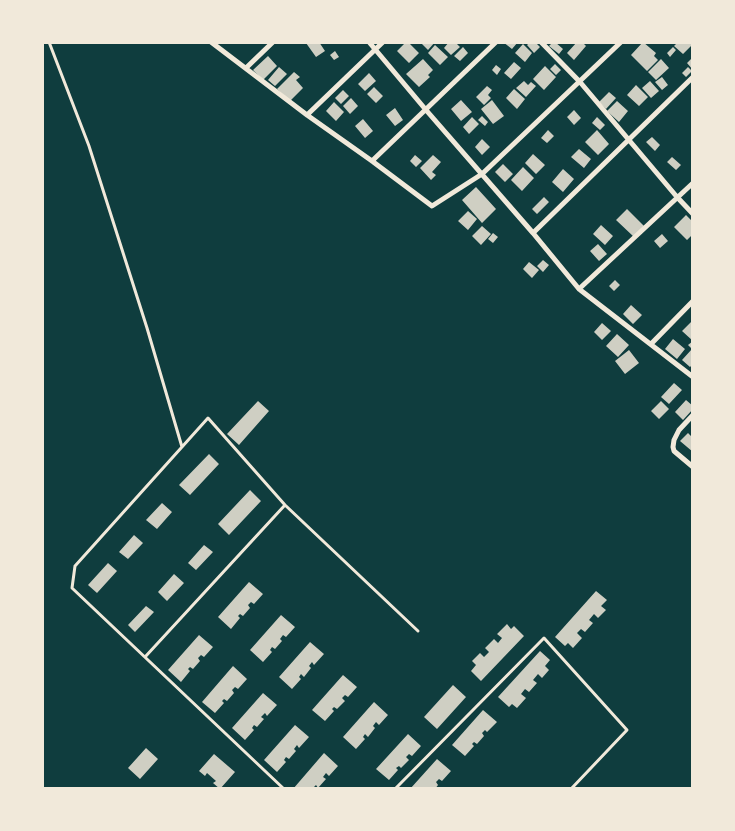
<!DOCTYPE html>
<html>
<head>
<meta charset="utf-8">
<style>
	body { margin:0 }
	#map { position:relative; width:735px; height:831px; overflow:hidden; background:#0f3d3e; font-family:"DM Sans",sans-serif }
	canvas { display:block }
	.frame { position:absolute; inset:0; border:44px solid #f1e9da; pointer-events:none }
</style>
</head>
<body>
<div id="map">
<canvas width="735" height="831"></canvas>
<div class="frame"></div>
</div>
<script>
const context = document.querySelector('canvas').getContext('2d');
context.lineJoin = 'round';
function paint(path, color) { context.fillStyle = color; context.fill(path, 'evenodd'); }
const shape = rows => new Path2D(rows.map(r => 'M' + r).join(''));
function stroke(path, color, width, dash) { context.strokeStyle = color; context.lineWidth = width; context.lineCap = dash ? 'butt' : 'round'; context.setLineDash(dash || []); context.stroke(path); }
const building = shape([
	[307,42,319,42,325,51,316,57,306,43],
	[406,42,408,42,419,53,409,63,397,51],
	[420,42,435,42,428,50],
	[449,42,455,42,460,47,451,55,444,48],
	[503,42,518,42,512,49],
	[530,42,535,42,540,47,534,53,527,45],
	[553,42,555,42,563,49,559,54,549,46],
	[577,42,582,42,586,46,574,60,567,53],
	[643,42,656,53,654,56,658,60,647,71,631,55],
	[678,42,691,42,693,44,683,54,674,46],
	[523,44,532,53,525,62,515,53],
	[435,45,448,57,440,65,428,53],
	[463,47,468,53,460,61,454,56],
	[673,47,676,50,670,57,667,53],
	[335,51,339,57,334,60,330,55],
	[268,56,277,66,263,80,253,70],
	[693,57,693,70,687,63],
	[423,59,433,70,428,75,430,77,419,87,406,74],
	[661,59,669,68,656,80,648,72],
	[514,62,521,68,511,79,504,73],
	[555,64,561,70,556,75,550,69],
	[496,65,501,69,497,75,492,70],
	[545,66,556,77,544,90,533,79],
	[279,67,287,74,275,86,268,80],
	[688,67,692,71,686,77,682,73],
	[294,72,300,77,296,80,303,88,290,101,277,89],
	[369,73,376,81,365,91,358,84],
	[662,77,668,85,662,90,655,82],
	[524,81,528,85,531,82,536,86,526,97,516,88],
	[650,81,659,91,651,98,642,88],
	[636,85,648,97,639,106,627,95],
	[487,86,492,90,488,95,491,98,484,105,476,97],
	[374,87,383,96,376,103,367,94],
	[514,89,525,99,517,109,506,98],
	[343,90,349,96,341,104,335,98],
	[609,92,616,98,606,109,599,102],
	[351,98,358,106,350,114,343,106],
	[461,100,472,112,461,121,451,109],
	[492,100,504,116,493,124,481,109],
	[617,101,628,111,619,122,607,111],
	[334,102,344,112,336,121,326,111],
	[395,108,403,120,395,126,386,115],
	[574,110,581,118,574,125,567,117],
	[482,116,488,122,485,126,478,120],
	[472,117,479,124,469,134,463,127],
	[597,117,605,125,600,130,592,123],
	[363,119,373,131,365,138,355,126],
	[548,130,554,136,547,143,541,138],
	[597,130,609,144,598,155,585,142],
	[652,137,660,145,655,151,646,142],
	[482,139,490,147,482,155,475,147],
	[579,149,591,159,584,168,571,157],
	[533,154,545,165,536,174,525,163],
	[415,155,422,161,416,167,410,161],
	[433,155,441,162,432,172,436,175,431,180,420,168],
	[672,157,681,165,676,170,667,162],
	[503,164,513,174,505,182,495,172],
	[523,167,534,178,522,191,511,180],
	[563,169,574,179,563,192,552,182],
	[476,187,496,209,482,223,462,200],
	[544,197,549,202,537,214,532,209],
	[627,209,644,226,634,237,616,220],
	[468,211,477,219,468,230,458,221],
	[686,215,693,222,693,234,687,240,674,227],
	[601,225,613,236,605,245,593,234],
	[482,226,491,234,481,245,472,236],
	[493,233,498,237,493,243,488,239],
	[662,234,668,241,660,248,654,241],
	[598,244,607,254,599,261,590,251],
	[543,260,549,265,543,272,537,266],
	[529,262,539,270,532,278,523,269],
	[615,280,620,285,614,291,609,286],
	[631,305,642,315,633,324,623,314],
	[693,320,693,364,690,367,682,360,692,349,688,345,693,341,682,331],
	[602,323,611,331,602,340,594,332],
	[617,334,629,345,618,357,606,346],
	[673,339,685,349,677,359,665,349],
	[629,350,639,363,625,374,615,361],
	[674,383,682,390,669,404,661,397],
	[686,400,693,406,693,409,683,420,675,412],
	[258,401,269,411,239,445,227,434],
	[661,401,669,409,659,419,651,411],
	[688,433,693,438,693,452,680,441],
	[209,454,219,464,190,495,179,485],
	[250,490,261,501,229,535,218,524],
	[162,503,172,512,157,529,146,520],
	[134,535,143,543,128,559,119,552],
	[204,545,213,552,196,570,188,563],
	[108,563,117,571,97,593,88,585],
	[174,574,184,583,167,601,158,592],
	[249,582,263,594,254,604,251,602,248,605,250,608,243,616,240,614,238,616,240,618,231,629,218,617],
	[596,591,607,600,601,606,606,610,598,618,594,614,589,620,593,623,585,632,581,629,577,633,582,638,573,648,568,643,565,646,555,637],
	[146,606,154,612,135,632,128,625],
	[281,615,295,627,286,637,283,635,280,639,282,641,275,649,272,647,270,650,272,652,263,662,250,650],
	[507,624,511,629,514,626,524,636,481,681,471,671,476,665,472,661,480,653,484,657,489,652,485,648,494,639,498,643,502,638,497,634],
	[199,635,213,647,204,657,201,655,198,658,200,661,193,669,190,667,188,669,190,671,181,682,168,670],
	[310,642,324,654,314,665,312,662,309,666,311,668,304,677,301,674,299,677,301,679,292,689,279,677],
	[540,651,550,660,545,666,549,670,542,678,538,674,533,680,537,683,529,692,525,689,521,694,526,698,517,708,512,704,509,707,498,697],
	[233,666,247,679,238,689,235,687,232,690,234,693,227,701,224,699,222,701,224,703,215,713,202,702],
	[343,675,357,687,348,697,345,695,342,698,345,701,337,709,334,707,332,709,334,711,325,721,312,710],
	[453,685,466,697,437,729,424,717],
	[263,693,277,705,267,716,265,713,261,717,264,719,257,727,254,725,252,728,254,730,245,740,232,728],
	[374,702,388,715,379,725,376,722,373,726,375,728,368,737,365,734,363,737,365,739,356,749,343,737],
	[483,710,497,722,487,732,485,730,482,733,484,736,477,744,474,742,472,744,474,746,465,756,452,745],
	[295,725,309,737,299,748,297,745,294,749,296,751,289,759,286,757,284,760,286,762,277,772,264,760],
	[408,734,421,746,412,756,409,754,406,757,409,760,401,768,399,766,396,768,398,770,389,780,376,769],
	[146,748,158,759,140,779,128,768],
	[324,753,338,766,329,776,326,773,323,777,326,779,318,788,316,785,312,789,293,789],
	[214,754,235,772,220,789,213,783,216,781,207,773,205,776,199,771],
	[437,759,451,771,442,781,439,779,436,782,438,785,435,789,410,789]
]);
const service = shape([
	[49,42,89,146,147,328,182,447],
	[145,657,285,505],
	[284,789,72,588,75,566,208,418,285,505,418,631],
	[395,789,544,638,627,730,571,789]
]);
const minor = shape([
	[211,42,307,115,372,161,432,206,482,174,621,42],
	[369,42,426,110,533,233,579,289,693,377],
	[541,42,580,82,677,197,693,214],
	[246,68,273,42],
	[307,115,383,42],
	[372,161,496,42],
	[533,233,693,77],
	[579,289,693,183],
	[651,344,693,301],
	[693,415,679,430,674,440,673,447,674,451,693,467]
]);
paint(building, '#cfcfc3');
stroke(service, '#f1e9da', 3);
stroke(minor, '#f1e9da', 5);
</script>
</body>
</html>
